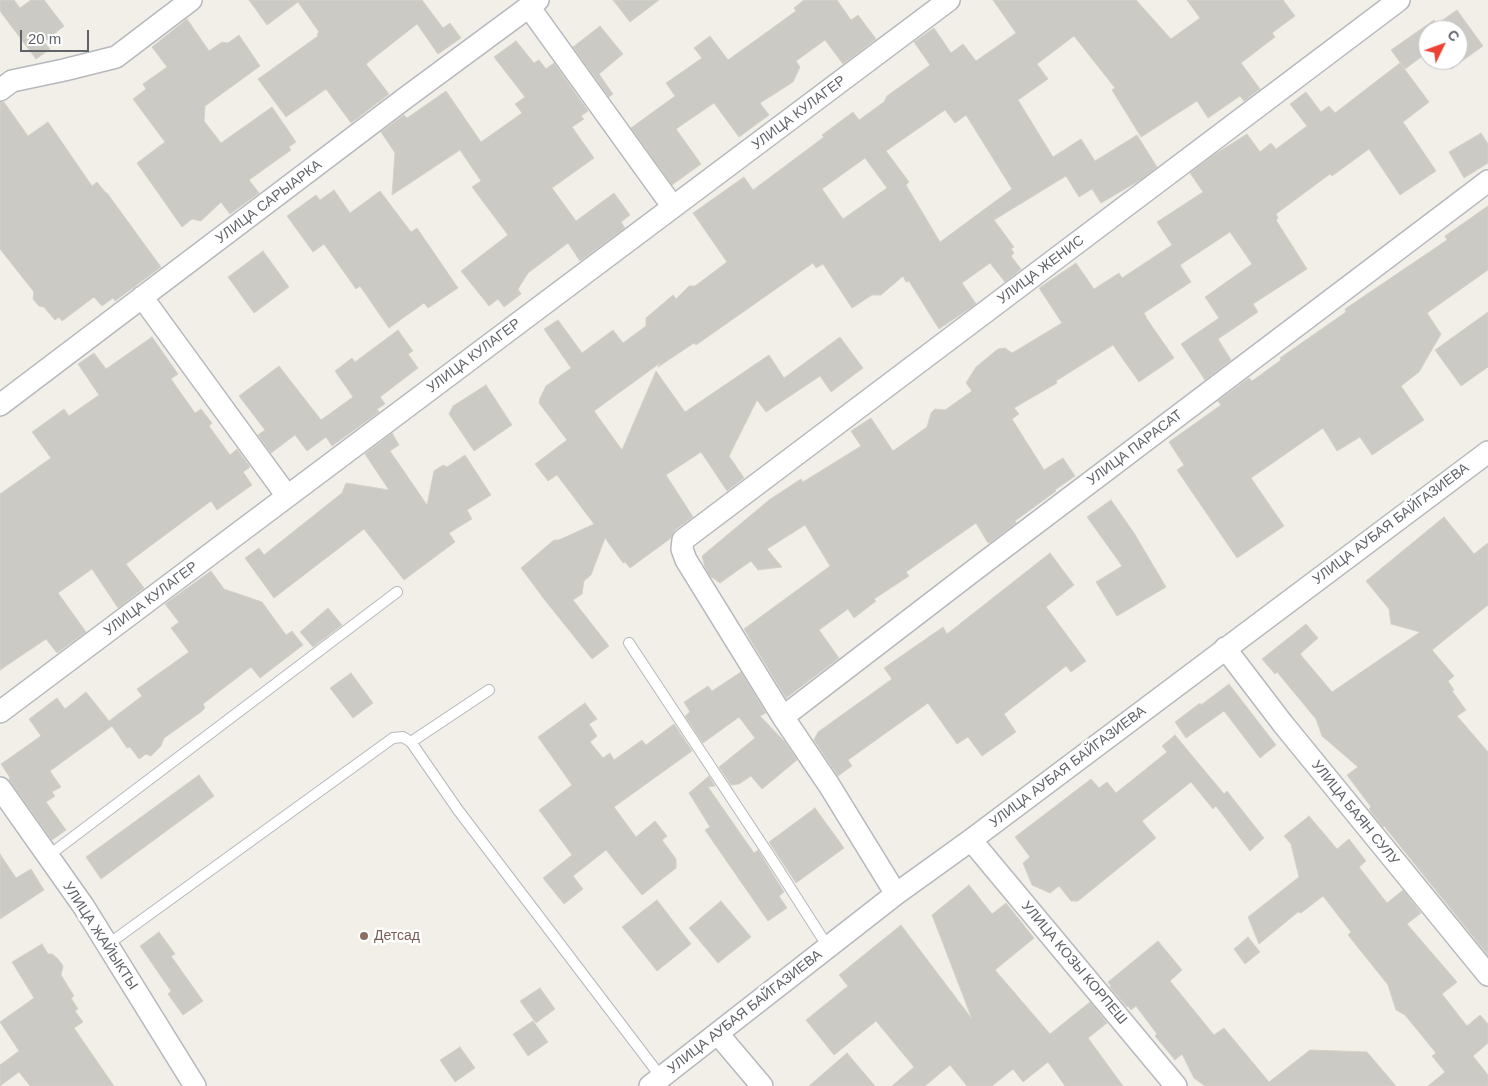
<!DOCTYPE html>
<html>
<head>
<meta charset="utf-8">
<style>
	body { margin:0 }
	#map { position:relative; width:1488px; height:1086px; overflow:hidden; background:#f1efe8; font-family:Arial,sans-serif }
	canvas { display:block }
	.north { position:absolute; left:1418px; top:20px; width:50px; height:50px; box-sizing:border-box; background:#fff; border:1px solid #bfc1c3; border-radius:50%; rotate:48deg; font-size:14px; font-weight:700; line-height:20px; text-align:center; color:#5f6368 }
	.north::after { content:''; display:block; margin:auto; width:18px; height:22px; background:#ea4335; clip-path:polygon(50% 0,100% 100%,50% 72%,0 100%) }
	.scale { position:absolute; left:20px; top:30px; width:69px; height:22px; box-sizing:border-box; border:2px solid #5f6368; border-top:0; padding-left:6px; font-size:15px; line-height:18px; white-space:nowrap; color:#5f6368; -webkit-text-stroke:4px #fff; paint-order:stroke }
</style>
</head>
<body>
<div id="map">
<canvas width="1488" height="1086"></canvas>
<div class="north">С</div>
<div class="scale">20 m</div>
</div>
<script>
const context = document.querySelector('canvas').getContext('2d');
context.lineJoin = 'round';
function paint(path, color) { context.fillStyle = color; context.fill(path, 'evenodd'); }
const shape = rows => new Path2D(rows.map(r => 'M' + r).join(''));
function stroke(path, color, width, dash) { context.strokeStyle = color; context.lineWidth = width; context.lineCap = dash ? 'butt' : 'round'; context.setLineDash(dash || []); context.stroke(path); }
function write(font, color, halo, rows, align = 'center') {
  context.font = font + ' Arial,sans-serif'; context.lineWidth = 5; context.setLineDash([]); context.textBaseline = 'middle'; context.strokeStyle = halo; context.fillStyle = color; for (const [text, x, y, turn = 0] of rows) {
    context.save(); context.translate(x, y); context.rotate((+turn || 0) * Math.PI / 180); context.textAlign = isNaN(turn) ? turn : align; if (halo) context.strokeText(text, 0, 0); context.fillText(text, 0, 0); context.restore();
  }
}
const building = shape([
	[0,0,14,0,20,8,31,0,44,0,64,26,44,42,50,49,36,59,0,11,0,0],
	[249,0,422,0,443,28,450,23,461,38,438,54,417,24,366,64,389,94,351,123,326,89,286,117,258,79,318,36,317,34,319,32,298,2,267,25,249,0],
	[613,0,659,0,630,22,613,0],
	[804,0,837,0,851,20,858,15,876,39,843,64,825,40,796,61,800,67,793,82,760,103,769,115,739,137,714,103,676,129,701,164,672,185,631,128,675,96,666,83,702,58,694,48,710,36,728,60,796,11,794,8,804,0],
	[993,0,1136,0,1171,39,1200,18,1187,0,1283,0,1295,16,1272,33,1275,37,1241,63,1260,89,1244,101,1240,96,1208,118,1197,101,1141,137,1112,90,1115,88,1074,36,1037,64,1048,79,1018,100,1053,157,1081,139,1095,161,1137,135,1157,167,1142,179,1101,203,1092,189,1079,197,1066,176,994,220,1014,247,1011,249,1014,253,1011,256,1021,269,1005,282,990,263,962,283,976,304,939,329,909,281,906,282,903,276,881,295,872,295,852,308,823,264,816,268,813,263,696,345,694,343,658,367,660,363,594,411,622,450,656,371,685,412,769,355,784,378,840,337,863,368,831,392,820,376,766,412,757,400,729,456,744,478,727,491,701,452,666,475,693,517,675,530,671,538,630,568,625,562,623,563,605,538,591,575,584,581,582,594,573,600,609,646,592,659,544,599,521,568,554,540,559,540,594,524,557,475,548,481,535,464,567,440,539,403,540,398,546,386,571,368,544,329,558,320,582,353,613,330,623,343,646,326,646,318,673,295,676,299,689,286,695,286,727,262,693,213,744,177,753,190,824,137,822,135,853,112,859,120,884,102,887,96,930,65,914,42,934,28,951,53,963,44,976,61,1016,33,993,0],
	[945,110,955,123,966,115,1012,189,940,242,906,185,909,182,886,151,945,110],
	[865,158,887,188,843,219,822,189,865,158],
	[1457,10,1483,46,1451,69,1441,60,1458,60,1458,30,1428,30,1428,52,1405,69,1391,50,1434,20,1437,24,1457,10],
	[187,19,209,51,222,42,228,43,239,35,260,66,205,106,204,121,221,143,272,107,296,142,289,147,291,150,249,180,259,193,230,214,221,202,201,221,192,219,182,227,137,163,165,142,133,99,146,89,143,84,167,67,152,47,187,19],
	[600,26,623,54,599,74,613,94,609,97,573,47,600,26],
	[516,41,534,63,539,60,546,69,554,63,588,111,581,116,584,119,572,127,594,158,552,188,576,221,614,193,630,215,621,222,625,228,580,261,568,243,528,273,518,289,521,294,504,307,498,299,489,306,461,271,508,235,472,187,481,181,460,150,392,195,395,153,381,132,404,115,407,118,446,91,481,142,522,113,515,104,525,97,494,57,516,41],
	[1400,63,1429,102,1403,122,1436,171,1400,195,1369,149,1332,176,1330,174,1276,214,1278,218,1276,220,1307,269,1253,304,1258,312,1218,339,1231,360,1205,380,1181,344,1219,318,1205,297,1252,264,1230,232,1180,265,1191,282,1144,313,1147,319,1174,358,1139,382,1113,345,1056,381,1057,383,1014,408,1019,414,1012,419,1044,470,1063,458,1075,476,1055,490,1056,491,1015,521,1016,523,991,542,988,543,976,523,906,572,909,576,874,599,876,601,854,618,848,609,819,630,839,658,786,698,744,629,830,566,805,525,767,549,782,567,758,570,751,561,720,583,710,576,705,567,702,556,769,500,801,479,803,482,861,446,851,431,871,418,893,451,927,427,931,413,935,409,945,410,972,391,966,383,976,367,998,349,1005,348,1012,353,1062,323,1039,288,1076,263,1094,289,1119,273,1122,278,1172,245,1157,222,1203,192,1190,173,1212,156,1247,134,1260,152,1271,143,1276,149,1307,126,1290,104,1306,92,1321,112,1329,106,1335,113,1400,63],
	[0,102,4,102,28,136,48,122,92,186,97,182,106,193,107,193,161,267,115,301,113,298,102,306,94,297,62,321,59,317,55,320,44,307,39,306,33,299,34,292,0,249,0,102],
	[1481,133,1488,144,1488,163,1464,178,1449,152,1481,133],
	[334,190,350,213,380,191,411,232,417,228,458,288,428,308,424,303,389,328,360,286,356,289,324,244,313,252,287,216,316,195,320,200,334,190],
	[1488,206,1488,270,1427,313,1441,334,1419,372,1401,386,1424,420,1372,455,1360,437,1337,451,1323,428,1251,478,1284,526,1237,558,1177,470,1184,465,1169,442,1221,405,1218,401,1249,378,1252,381,1281,360,1280,358,1346,312,1345,309,1447,240,1445,236,1488,206],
	[263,251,289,287,254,313,228,277,263,251],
	[1488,312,1488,367,1461,386,1435,350,1488,312],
	[398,330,413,351,408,354,418,368,380,397,385,404,377,409,379,412,332,446,326,437,307,451,295,435,271,453,258,435,265,430,239,396,279,366,321,420,353,397,335,371,352,358,355,362,398,330],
	[152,337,178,374,171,379,195,413,201,409,212,423,209,426,230,455,237,449,250,467,243,472,252,485,217,510,211,501,126,564,144,588,118,608,92,569,58,593,86,632,57,653,46,639,0,670,0,494,51,458,32,432,64,409,69,416,99,395,78,364,94,353,106,369,152,337],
	[486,385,512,425,474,451,449,414,453,406,486,385],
	[392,433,399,445,390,451,427,505,434,471,443,465,447,467,465,455,491,495,467,510,472,519,449,533,455,542,404,580,364,529,274,598,245,558,259,548,264,555,342,493,346,483,389,490,365,454,392,433],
	[1111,500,1134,533,1166,587,1117,616,1096,582,1122,566,1087,517,1111,500],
	[1444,517,1474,554,1488,543,1488,605,1432,650,1454,676,1448,681,1454,690,1452,691,1466,710,1457,716,1488,752,1488,955,1384,826,1383,827,1369,809,1371,807,1347,775,1358,767,1322,736,1316,719,1277,672,1275,674,1262,659,1306,624,1318,638,1300,654,1332,692,1420,632,1391,624,1389,609,1366,581,1444,517],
	[1050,553,1074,585,1046,607,1086,661,1071,672,1066,666,1004,714,1016,732,982,756,968,737,957,744,928,703,848,760,852,766,838,776,814,740,818,732,892,679,884,668,943,627,947,634,1050,553],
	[211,571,224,589,262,602,286,635,292,631,303,645,260,678,251,667,203,704,205,708,201,712,164,738,161,746,151,756,146,754,139,759,130,747,127,748,112,726,50,771,61,787,52,792,55,796,46,802,66,830,52,840,10,781,9,776,1,764,41,736,29,719,57,698,65,709,86,692,109,721,142,696,137,689,189,652,171,628,179,622,165,604,211,571],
	[328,608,342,625,313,647,300,632,328,608],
	[741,672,766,713,760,716,785,742,797,760,762,789,751,776,739,784,731,785,719,767,755,738,739,717,703,743,685,716,690,712,684,702,708,686,712,691,741,672],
	[351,673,373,703,353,718,330,688,351,673],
	[1229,684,1276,745,1260,758,1224,711,1186,738,1175,722,1200,703,1201,705,1229,684],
	[585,703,597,719,589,724,597,736,590,742,603,758,610,753,614,760,642,740,646,745,674,724,692,751,614,807,636,837,655,821,667,836,662,840,676,859,676,868,642,895,606,850,573,876,583,889,564,904,543,878,572,855,539,810,572,785,538,737,585,703],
	[1175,735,1224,794,1227,791,1264,838,1250,851,1216,806,1213,809,1191,782,1142,821,1156,838,1078,901,1071,901,1059,886,1050,893,1032,885,1023,863,1030,857,1015,837,1091,779,1099,788,1107,782,1116,793,1167,752,1162,746,1175,735],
	[199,775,214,796,101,879,86,857,199,775],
	[709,776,715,786,708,787,754,853,758,850,784,892,779,896,787,908,768,921,705,830,710,827,689,793,709,776],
	[815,808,844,848,796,883,769,842,815,808],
	[1309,816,1337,849,1349,839,1366,861,1359,867,1387,903,1403,890,1421,913,1407,924,1457,982,1442,994,1467,1026,1480,1015,1488,1024,1488,1043,1473,1056,1488,1075,1488,1086,1428,1086,1445,1072,1432,1056,1436,1053,1405,1015,1396,1010,1388,985,1348,935,1351,932,1323,896,1301,913,1298,912,1259,944,1248,917,1299,877,1291,844,1284,836,1309,816],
	[0,854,16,878,31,869,44,890,0,919,0,854],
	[969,885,992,914,1006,903,1034,938,995,970,1050,1034,1090,1002,1107,1023,1088,1038,1123,1086,1065,1086,1048,1062,1023,1082,1013,1069,992,1086,967,1086,950,1065,925,1086,892,1086,914,1067,876,1021,834,1055,806,1020,848,986,839,975,901,925,972,1019,932,915,969,885],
	[657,900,691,944,657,971,622,927,657,900],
	[721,901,751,937,718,963,689,928,721,901],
	[159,932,175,954,171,956,203,1001,183,1015,168,994,171,991,140,946,159,932],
	[1248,937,1260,952,1245,964,1234,949,1248,937],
	[1158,941,1182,970,1170,981,1214,1035,1224,1028,1269,1082,1310,1050,1367,1052,1396,1086,1205,1086,1194,1078,1182,1054,1175,1060,1155,1036,1157,1034,1136,1006,1131,1010,1128,1006,1127,1007,1110,987,1111,986,1108,982,1158,941],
	[42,944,48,954,52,954,58,959,63,966,61,975,74,996,71,998,78,1009,75,1011,83,1022,74,1028,114,1086,30,1086,19,1072,0,1086,0,1065,19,1051,0,1022,34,998,12,962,42,944],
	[540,988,555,1009,536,1023,520,1001,540,988],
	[533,1021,548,1042,528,1056,513,1034,533,1021],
	[460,1047,475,1068,455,1082,440,1060,460,1047],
	[847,1053,875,1086,809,1086,847,1053]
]);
const lane = shape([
	[629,643,773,861,828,947],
	[411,742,458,810,661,1077],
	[48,856,397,592],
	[107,945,393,738,403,737,411,742,489,690]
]);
const street = shape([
	[529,7,673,207],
	[0,90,12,81,64,70,116,57,191,0],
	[142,297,287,496],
	[0,405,404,99,538,0],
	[1225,648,1283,724,1488,975],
	[0,712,949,0],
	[783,717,977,568,1488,181],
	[0,788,84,907,195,1086],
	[971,840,1176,1086],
	[896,894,829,785,783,717,686,560,682,549,683,540,1399,0],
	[718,1034,762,1086],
	[650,1086,896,894,971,840,1488,452]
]);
const markers = [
	[364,936,5,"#8d6e63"]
];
const streetNames = [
	["УЛИЦА КУЛАГЕР",799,113,-37],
	["УЛИЦА САРЫАРКА",269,202,-37],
	["УЛИЦА ЖЕНИС",1041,270,-37],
	["УЛИЦА КУЛАГЕР",474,356,-37],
	["УЛИЦА ПАРАСАТ",1135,448,-37],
	["УЛИЦА АУБАЯ БАЙГАЗИЕВА",1391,524,-37],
	["УЛИЦА КУЛАГЕР",151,599,-37],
	["УЛИЦА АУБАЯ БАЙГАЗИЕВА",1068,767,-37],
	["УЛИЦА БАЯН СУЛУ",1355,813,51],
	["УЛИЦА ЖАЙЫКТЫ",100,936,57],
	["УЛИЦА КОЗЫ КОРПЕШ",1074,963,50],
	["УЛИЦА АУБАЯ БАЙГАЗИЕВА",745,1012,-38]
];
const educationNames = [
	["Детсад",374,936]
];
paint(building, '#cccac5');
stroke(building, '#d6d1c6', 1);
stroke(lane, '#b5b8bc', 12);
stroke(street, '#b5b8bc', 24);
stroke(lane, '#fff', 10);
stroke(street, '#fff', 21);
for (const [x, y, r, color] of markers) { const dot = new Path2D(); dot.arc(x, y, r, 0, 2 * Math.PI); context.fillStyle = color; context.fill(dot); stroke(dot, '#fff', 2); }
write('14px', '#5f6368', '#fff', streetNames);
write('14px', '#785e54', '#fff', educationNames, 'left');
</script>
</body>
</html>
